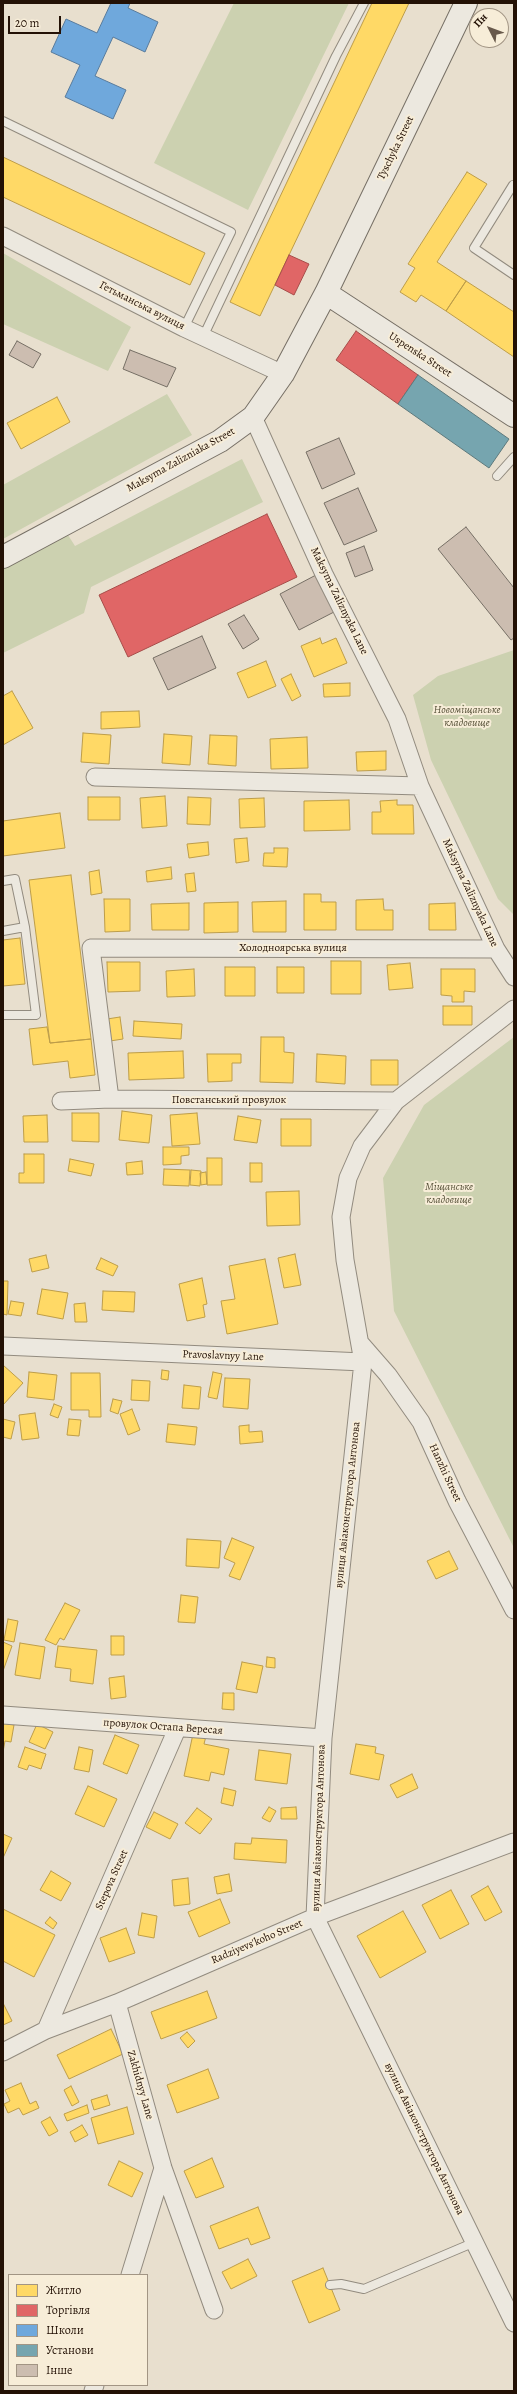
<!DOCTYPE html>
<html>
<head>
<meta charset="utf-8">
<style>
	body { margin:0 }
	#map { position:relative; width:517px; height:2394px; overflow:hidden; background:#e8dfce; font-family:Alegreya,serif }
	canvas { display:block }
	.frame { position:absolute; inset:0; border:4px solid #231105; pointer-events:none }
	.legend { position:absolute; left:8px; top:2274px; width:140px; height:112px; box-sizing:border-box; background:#f7edd8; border:1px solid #a29584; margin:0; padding:5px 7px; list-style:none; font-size:12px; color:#231105 }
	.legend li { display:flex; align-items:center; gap:8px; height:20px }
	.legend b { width:20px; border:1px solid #a29584 }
	.north { position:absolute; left:469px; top:8px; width:40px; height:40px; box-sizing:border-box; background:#f7edd8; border:1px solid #a29584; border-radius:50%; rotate:312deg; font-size:11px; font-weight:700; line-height:16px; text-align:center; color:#231105 }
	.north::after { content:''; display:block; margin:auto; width:14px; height:18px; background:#68594b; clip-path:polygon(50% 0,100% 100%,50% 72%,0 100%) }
	.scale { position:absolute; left:8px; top:16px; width:53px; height:18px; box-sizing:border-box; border:2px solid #231105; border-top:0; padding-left:5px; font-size:12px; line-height:14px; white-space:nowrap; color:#231105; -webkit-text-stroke:3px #f7edd8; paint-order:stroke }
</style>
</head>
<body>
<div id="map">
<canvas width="517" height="2394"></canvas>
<div class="frame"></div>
<ul class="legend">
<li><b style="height:11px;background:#ffd966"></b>Житло</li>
<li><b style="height:11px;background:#e06666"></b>Торгівля</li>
<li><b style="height:11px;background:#6fa8dc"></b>Школи</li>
<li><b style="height:11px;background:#76a5af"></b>Установи</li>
<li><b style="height:11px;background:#ccbdb0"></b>Інше</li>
</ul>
<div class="north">Пн</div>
<div class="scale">20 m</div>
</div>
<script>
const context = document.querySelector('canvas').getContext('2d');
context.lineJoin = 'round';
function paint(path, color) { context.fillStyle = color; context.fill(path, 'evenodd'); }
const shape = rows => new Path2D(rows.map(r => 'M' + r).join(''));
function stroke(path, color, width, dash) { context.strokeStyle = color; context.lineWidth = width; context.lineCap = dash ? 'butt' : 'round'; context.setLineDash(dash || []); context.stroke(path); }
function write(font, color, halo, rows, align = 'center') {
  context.font = font + ' Alegreya,serif'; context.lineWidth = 4; context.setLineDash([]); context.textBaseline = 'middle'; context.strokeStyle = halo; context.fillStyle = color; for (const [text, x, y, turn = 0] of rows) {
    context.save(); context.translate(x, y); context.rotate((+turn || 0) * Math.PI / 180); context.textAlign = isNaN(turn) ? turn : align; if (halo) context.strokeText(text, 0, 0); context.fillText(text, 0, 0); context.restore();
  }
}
const green = shape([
	[234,3,349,3,248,210,154,163],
	[3,253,131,327,108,371,3,324],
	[167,394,192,435,3,539,3,485],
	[242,459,263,502,91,587,84,613,3,653,3,569,68,535,75,546],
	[514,650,514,915,498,899,431,760,413,695,438,676],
	[514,1037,514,1548,394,1311,383,1178,424,1105]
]);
const homes = shape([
	[372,3,409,3,260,316,230,302,372,3],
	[3,157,205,253,190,285,3,197,3,157],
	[467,172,487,184,437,262,466,281,446,311,421,295,416,302,400,292,415,268,408,264,467,172],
	[466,281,514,312,514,357,446,311,466,281],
	[57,397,70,422,21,449,7,423,57,397],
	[320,638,322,644,336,638,347,663,314,677,301,646,320,638],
	[266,661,276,686,248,698,237,673,266,661],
	[291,674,301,696,292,701,281,679,291,674],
	[350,683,350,696,324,697,323,684,350,683],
	[12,691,33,728,3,745,3,696,12,691],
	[139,711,140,727,101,729,101,712,139,711],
	[83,733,111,735,109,764,81,762,83,733],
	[164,734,192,736,190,765,162,763,164,734],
	[210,735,237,736,236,766,208,764,210,735],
	[307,737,308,768,271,769,270,739,307,737],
	[386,751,386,770,357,771,356,752,386,751],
	[165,796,167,826,142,828,140,798,165,796],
	[88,797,120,797,120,820,88,820,88,797],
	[188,797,211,798,210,825,187,824,188,797],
	[264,798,265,827,240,828,239,799,264,798],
	[349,800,350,830,304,831,304,801,349,800],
	[397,800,397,805,413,805,414,834,372,834,372,812,381,812,380,801,397,800],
	[60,813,65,848,3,856,3,821,60,813],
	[247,838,249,861,236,863,234,839,247,838],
	[208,842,209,855,189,858,187,844,208,842],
	[274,848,288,848,287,867,263,866,264,853,274,853,274,848],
	[171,867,172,879,147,882,146,871,171,867],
	[99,870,102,893,91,895,89,872,99,870],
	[194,873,196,891,187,892,185,874,194,873],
	[71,875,91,1039,50,1043,29,880,71,875],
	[304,894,321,894,321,902,336,902,336,930,304,930,304,894],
	[104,899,130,899,130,931,105,932,104,899],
	[383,899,384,910,393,910,393,930,356,930,356,900,383,899],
	[286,901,286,932,253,932,252,902,286,901],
	[238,902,238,932,204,933,204,903,238,902],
	[189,903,189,930,152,930,151,904,189,903],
	[455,903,456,930,429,930,429,904,455,903],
	[20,938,25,984,3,986,3,940,20,938],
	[331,961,361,961,361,994,331,994,331,961],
	[107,962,140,962,140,991,108,992,107,962],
	[410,963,413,988,389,990,387,965,410,963],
	[225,967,255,967,255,996,225,996,225,967],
	[277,967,304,967,304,993,277,993,277,967],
	[194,969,195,996,167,997,166,971,194,969],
	[441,969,475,969,475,992,464,991,464,1002,452,1002,452,996,441,995,441,969],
	[443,1006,472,1006,472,1025,443,1025,443,1006],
	[120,1017,123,1039,110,1041,107,1019,120,1017],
	[134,1021,182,1024,181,1039,133,1036,134,1021],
	[47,1027,50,1043,91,1039,95,1075,70,1078,68,1061,33,1065,29,1029,47,1027],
	[261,1037,284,1037,284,1052,294,1053,293,1083,260,1082,261,1037],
	[183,1051,184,1078,129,1080,128,1053,183,1051],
	[207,1054,241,1054,241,1063,232,1063,232,1081,208,1082,207,1054],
	[317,1054,346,1056,345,1084,316,1082,317,1054],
	[371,1060,398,1060,398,1085,371,1085,371,1060],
	[122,1111,152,1115,149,1143,119,1140,122,1111],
	[72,1113,99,1113,99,1142,72,1141,72,1113],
	[197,1113,200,1144,172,1146,170,1115,197,1113],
	[47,1115,48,1142,24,1142,23,1116,47,1115],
	[238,1116,261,1120,257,1143,234,1140,238,1116],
	[281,1119,311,1119,311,1146,281,1146,281,1119],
	[163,1147,189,1147,189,1155,181,1156,181,1164,163,1165,163,1147],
	[24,1154,44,1154,44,1183,19,1183,19,1173,24,1173,24,1154],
	[207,1158,222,1158,222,1185,207,1185,207,1158],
	[70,1159,94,1164,91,1176,68,1171,70,1159],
	[142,1161,143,1174,127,1175,126,1163,142,1161],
	[250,1163,262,1163,262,1182,250,1182,250,1163],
	[164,1169,190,1170,189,1186,163,1185,164,1169],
	[191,1170,201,1171,200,1186,190,1185,191,1170],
	[206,1172,207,1184,201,1185,200,1173,206,1172],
	[299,1191,300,1225,267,1226,266,1192,299,1191],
	[295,1254,301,1285,284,1288,278,1258,295,1254],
	[46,1255,49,1268,32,1272,29,1259,46,1255],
	[101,1258,118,1266,113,1276,96,1269,101,1258],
	[265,1259,278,1324,227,1334,221,1301,235,1299,229,1266,265,1259],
	[202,1278,207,1304,203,1305,205,1317,187,1321,179,1284,202,1278],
	[3,1281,8,1281,7,1315,3,1314,3,1281],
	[42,1289,68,1293,63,1319,37,1314,42,1289],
	[103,1291,135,1292,134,1312,102,1310,103,1291],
	[11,1301,24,1303,21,1316,8,1314,11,1301],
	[85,1303,87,1322,75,1322,74,1304,85,1303],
	[3,1365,23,1383,3,1405,3,1365],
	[162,1370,169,1371,168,1380,161,1379,162,1370],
	[29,1372,57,1375,54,1400,27,1397,29,1372],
	[213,1372,222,1374,217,1399,208,1397,213,1372],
	[71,1373,100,1373,101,1417,89,1417,89,1410,71,1410,71,1373],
	[225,1378,250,1379,248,1409,223,1407,225,1378],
	[132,1380,150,1381,149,1401,131,1400,132,1380],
	[184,1385,201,1387,199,1409,182,1408,184,1385],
	[113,1399,122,1401,118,1414,110,1411,113,1399],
	[54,1404,62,1407,58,1418,50,1415,54,1404],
	[132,1409,140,1430,128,1435,120,1414,132,1409],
	[35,1413,39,1438,22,1440,19,1415,35,1413],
	[3,1419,15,1422,11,1439,3,1437,3,1419],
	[69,1419,81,1420,79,1436,67,1435,69,1419],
	[168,1424,197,1427,195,1445,166,1442,168,1424],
	[249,1425,249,1432,262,1431,263,1442,240,1444,239,1426,249,1425],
	[232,1538,254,1547,240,1580,229,1576,235,1563,224,1558,232,1538],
	[187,1539,221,1541,219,1568,186,1566,187,1539],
	[449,1551,458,1569,436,1579,427,1561,449,1551],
	[181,1595,198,1597,195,1623,178,1622,181,1595],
	[65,1603,80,1610,64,1640,60,1638,56,1645,45,1640,65,1603],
	[8,1619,18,1621,14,1642,4,1640,8,1619],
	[111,1636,124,1636,124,1655,111,1655,111,1636],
	[3,1642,12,1646,3,1671,3,1642],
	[20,1643,45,1647,40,1679,15,1675,20,1643],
	[58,1646,97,1650,93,1684,70,1681,71,1669,55,1667,58,1646],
	[267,1657,275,1658,275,1668,266,1667,267,1657],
	[242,1662,263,1666,257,1693,236,1689,242,1662],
	[124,1676,126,1697,111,1699,109,1678,124,1676],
	[223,1693,234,1693,234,1710,222,1709,223,1693],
	[3,1723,14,1725,11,1742,5,1741,3,1752,3,1723],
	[37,1724,53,1732,45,1749,29,1742,37,1724],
	[193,1734,206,1736,204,1744,229,1749,224,1775,211,1772,209,1781,184,1776,193,1734],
	[115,1735,139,1745,127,1774,103,1764,115,1735],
	[356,1744,376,1747,375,1753,384,1755,379,1780,350,1774,356,1744],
	[25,1747,46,1754,41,1769,29,1765,27,1770,18,1767,25,1747],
	[79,1747,93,1750,89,1772,74,1769,79,1747],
	[259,1750,291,1754,287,1784,255,1780,259,1750],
	[412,1774,418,1788,397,1798,390,1785,412,1774],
	[88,1786,117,1799,104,1827,75,1814,88,1786],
	[224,1788,236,1791,233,1806,221,1803,224,1788],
	[269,1807,276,1811,270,1822,262,1818,269,1807],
	[296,1807,297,1819,281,1819,281,1808,296,1807],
	[197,1808,212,1819,200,1834,185,1823,197,1808],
	[154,1812,178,1824,170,1839,146,1827,154,1812],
	[3,1834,12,1838,3,1858,3,1834],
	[252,1838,287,1840,286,1863,234,1859,235,1843,251,1844,252,1838],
	[51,1871,71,1883,61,1901,40,1890,51,1871],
	[229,1874,232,1891,217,1894,214,1877,229,1874],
	[188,1878,190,1904,174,1906,172,1880,188,1878],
	[488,1886,502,1912,485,1921,471,1896,488,1886],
	[451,1890,469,1924,440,1939,422,1905,451,1890],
	[220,1899,230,1923,199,1937,188,1912,220,1899],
	[3,1909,55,1935,34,1977,3,1961,3,1909],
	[403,1911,426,1952,380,1978,357,1936,403,1911],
	[142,1913,157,1916,154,1938,138,1935,142,1913],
	[50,1917,57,1923,53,1929,45,1923,50,1917],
	[126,1928,135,1953,109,1962,100,1938,126,1928],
	[207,1991,217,2018,161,2039,151,2012,207,1991],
	[3,2003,12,2021,3,2025,3,2003],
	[111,2029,123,2054,69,2079,57,2055,111,2029],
	[187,2032,195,2041,188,2048,180,2038,187,2032],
	[208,2069,219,2098,177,2113,167,2085,208,2069],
	[21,2083,30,2104,36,2101,39,2108,23,2115,19,2108,8,2113,4,2104,10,2101,5,2090,21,2083],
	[71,2086,79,2102,72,2106,64,2090,71,2086],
	[107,2095,110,2105,94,2110,91,2100,107,2095],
	[87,2105,89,2113,67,2121,64,2114,87,2105],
	[127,2107,134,2134,98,2144,91,2118,127,2107],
	[50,2117,58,2131,49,2136,41,2122,50,2117],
	[82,2125,88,2135,75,2142,70,2132,82,2125],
	[212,2158,224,2187,196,2198,184,2171,212,2158],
	[119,2161,143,2173,132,2197,108,2185,119,2161],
	[258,2207,270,2238,251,2245,248,2238,219,2249,210,2226,258,2207],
	[248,2259,257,2276,231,2289,222,2272,248,2259],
	[323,2268,340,2310,309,2323,292,2281,323,2268]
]);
const shops = shape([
	[289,255,309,264,294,295,275,285,289,255],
	[356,331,418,375,398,404,336,360,356,331],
	[267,514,297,577,128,657,99,595,267,514]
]);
const schools = shape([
	[111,3,130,3,128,8,158,22,145,52,113,37,95,76,126,90,113,119,65,97,80,65,51,52,66,19,97,33,111,3]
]);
const public = shape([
	[418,375,509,439,489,468,398,404,418,375]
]);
const building = shape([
	[17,341,41,354,33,368,9,355,17,341],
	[130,350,176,368,167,387,123,369,130,350],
	[339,438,355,474,322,489,306,452,339,438],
	[358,488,377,531,344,545,324,503,358,488],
	[466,527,514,588,514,638,511,640,438,549,466,527],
	[364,546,373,570,355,577,346,553,364,546],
	[316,575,334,612,299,630,280,594,316,575],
	[244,615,259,639,243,649,228,624,244,615],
	[202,636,216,668,168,690,153,658,202,636]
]);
const lane = shape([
	[3,121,231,232,184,328],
	[513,185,474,248,514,275],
	[203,337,336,56,364,3],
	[497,476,514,457],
	[3,881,15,879,25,927],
	[3,931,25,927,36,1015,3,1015],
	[330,2285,341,2284,364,2289,475,2242]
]);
const street = shape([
	[3,236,184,328,283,374],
	[253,417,324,574,397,719,420,786,496,949,514,977],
	[95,777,420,786],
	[110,1099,91,948,496,949],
	[61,1101,110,1099,396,1101],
	[361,1344,388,1375,421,1422,457,1501,514,1610],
	[3,1346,363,1362,345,1260,341,1217,348,1178,362,1146,396,1101,514,1009],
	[363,1362,323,1738,315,1917,514,2323],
	[3,1715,323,1738],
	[117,2003,163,2168,214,2310],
	[46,2030,177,1729],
	[3,2052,46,2030,117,2003,315,1917,514,1842],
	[130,2275,163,2168],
	[93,2391,95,2385]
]);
const secondary = shape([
	[326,293,514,416],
	[3,557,220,441,253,417,283,374,326,293,466,3]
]);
const streetNames = [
	["Tyschyka Street",396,148,-64],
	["Гетьманська вулиця",142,306,27],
	["Uspenska Street",420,355,33],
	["Maksyma Zalizniaka Street",181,460,-29],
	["Maksyma Zaliznyaka Lane",339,601,64],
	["Maksyma Zaliznyaka Lane",470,893,65],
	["Холодноярська вулиця",293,948],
	["Повстанський провулок",229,1100],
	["Pravoslavnyy Lane",223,1356,2],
	["Hanzhi Street",445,1473,65],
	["вулиця Авіаконструктора Антонова",348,1505,-84],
	["провулок Остапа Вересая",163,1727,4],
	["вулиця Авіаконструктора Антонова",319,1828,-88],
	["Stepova Street",112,1880,-66],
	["Radziyevsʹkoho Street",257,1942,-23],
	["Zakhidnyy Lane",140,2085,74],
	["вулиця Авіаконструктора Антонова",424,2139,64]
];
const parkNames = [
	["Новоміщанське",467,710],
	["кладовище",467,723],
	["Міщанське",449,1187],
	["кладовище",449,1200]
];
paint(green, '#ccd1b0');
paint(homes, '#ffd966');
stroke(homes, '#bd9d49', 1);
paint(shops, '#e06666');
stroke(shops, '#a74c49', 1);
paint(schools, '#6fa8dc');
stroke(schools, '#587b9c', 1);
paint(public, '#76a5af');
stroke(public, '#5d797c', 1);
paint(building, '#ccbdb0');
stroke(building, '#766f65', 1);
stroke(lane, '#928b7f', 10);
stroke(street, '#928b7f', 19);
stroke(secondary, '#766f65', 24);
stroke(lane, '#ece8df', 8);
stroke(street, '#ece8df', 17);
stroke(secondary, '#ece8df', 22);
write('11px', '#231105', '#f7edd8', streetNames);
write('italic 11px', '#565038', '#f7edd8', parkNames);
</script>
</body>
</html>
